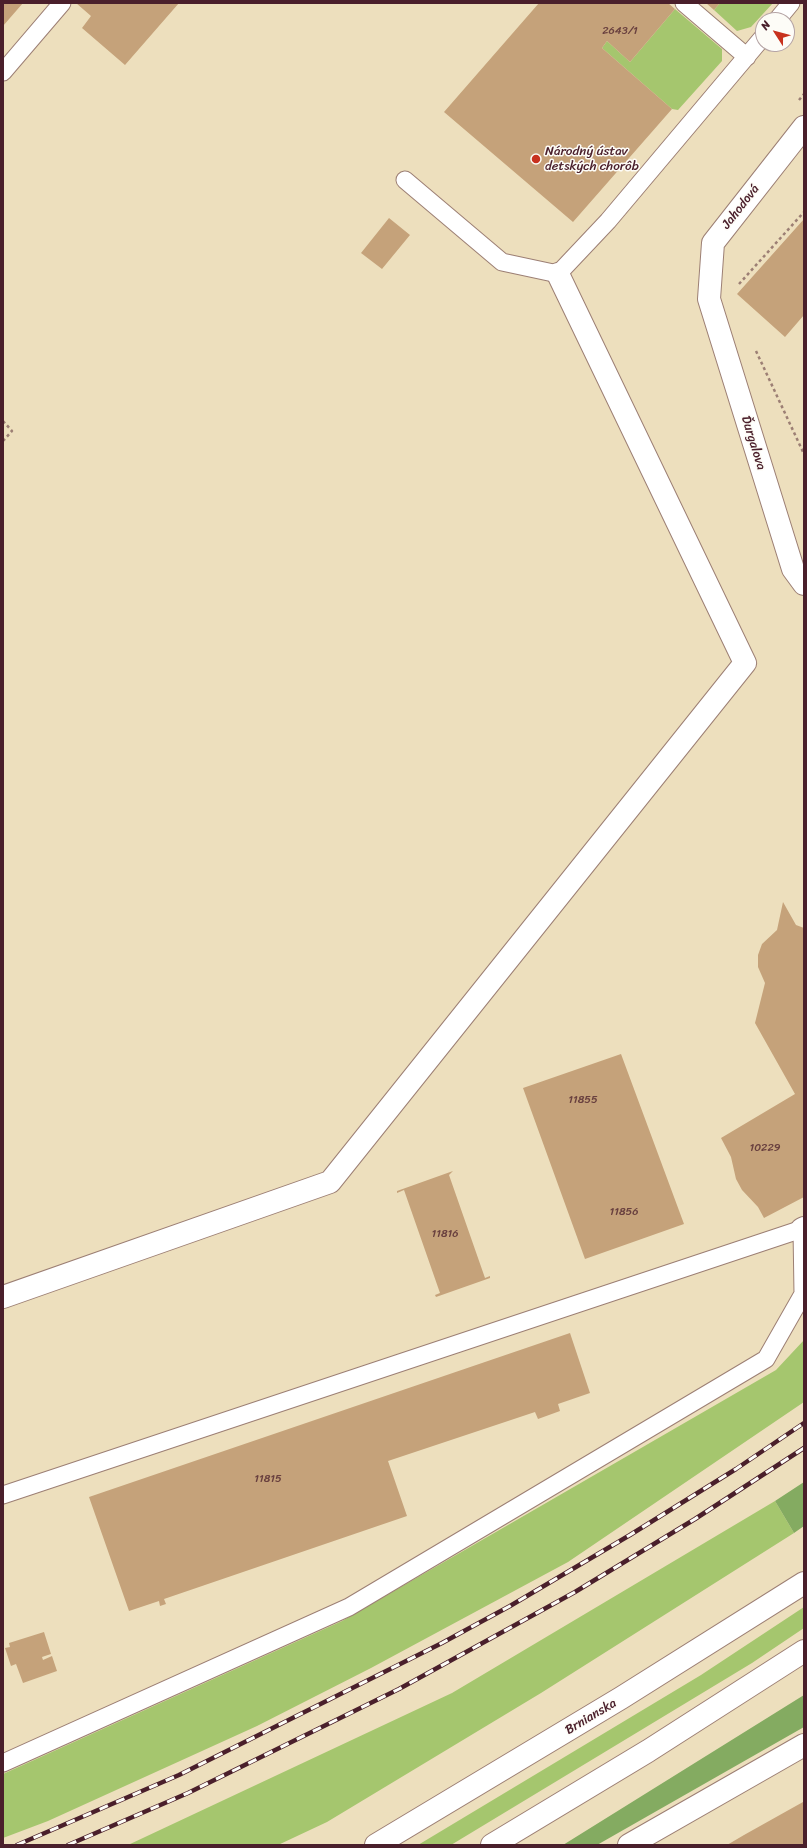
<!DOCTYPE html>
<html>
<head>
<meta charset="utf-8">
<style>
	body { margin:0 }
	#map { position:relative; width:807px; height:1848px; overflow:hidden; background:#eddfbd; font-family:Sriracha,sans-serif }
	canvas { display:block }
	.frame { position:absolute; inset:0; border:4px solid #4a1f2b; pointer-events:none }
	.north { position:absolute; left:755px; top:12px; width:40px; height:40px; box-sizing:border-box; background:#fdfcf7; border:1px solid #b5a4a5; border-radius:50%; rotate:306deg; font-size:11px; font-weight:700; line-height:16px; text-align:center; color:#4a1f2b }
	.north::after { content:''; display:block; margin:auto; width:14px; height:18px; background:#c8321e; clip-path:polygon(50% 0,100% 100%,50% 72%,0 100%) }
</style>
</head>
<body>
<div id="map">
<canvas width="807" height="1848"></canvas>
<div class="frame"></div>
<div class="north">N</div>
</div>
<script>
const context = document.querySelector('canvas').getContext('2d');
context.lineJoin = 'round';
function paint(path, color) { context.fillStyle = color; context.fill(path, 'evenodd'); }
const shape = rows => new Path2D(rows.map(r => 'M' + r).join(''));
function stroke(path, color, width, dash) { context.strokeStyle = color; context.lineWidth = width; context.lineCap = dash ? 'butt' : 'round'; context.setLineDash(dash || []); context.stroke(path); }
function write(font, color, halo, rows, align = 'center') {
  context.font = font + ' Sriracha,sans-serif'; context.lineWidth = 3; context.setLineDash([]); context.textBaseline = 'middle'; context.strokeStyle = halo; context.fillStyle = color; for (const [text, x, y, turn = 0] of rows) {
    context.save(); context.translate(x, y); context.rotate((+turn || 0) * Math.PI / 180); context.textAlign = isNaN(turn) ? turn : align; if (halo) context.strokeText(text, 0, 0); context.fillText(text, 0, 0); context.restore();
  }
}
const green = shape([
	[720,3,773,3,751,27,737,31,714,10],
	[675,9,722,49,722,61,678,110,672,109,602,48,607,41,630,62],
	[804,1340,804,1402,568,1562,371,1668,257,1726,48,1821,3,1838,3,1774,342,1621,776,1370],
	[775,1501,794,1533,541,1693,327,1822,278,1845,128,1845,452,1693],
	[804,1607,804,1628,752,1663,451,1845,418,1845,701,1675]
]);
const forest = shape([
	[804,1482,804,1526,794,1533,775,1501],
	[804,1695,804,1727,597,1845,563,1845]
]);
const building = shape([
	[3,3,23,3,3,26],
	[76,3,179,3,125,65,82,28,91,16],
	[539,3,668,3,675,9,630,62,607,41,602,48,672,109,573,222,444,112],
	[706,3,720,3,714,10],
	[389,218,410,235,382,269,361,253],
	[804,219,804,315,785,337,737,294],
	[783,902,796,925,804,928,804,1197,764,1218,758,1207,742,1190,736,1179,731,1157,721,1138,795,1094,755,1023,765,983,758,967,758,955,762,944,777,930],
	[621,1054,684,1224,585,1259,523,1088],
	[453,1171,449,1175,485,1278,490,1276,490,1278,436,1297,435,1295,440,1293,404,1190,397,1193,397,1191],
	[570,1333,590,1393,558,1404,560,1411,538,1419,535,1412,388,1461,407,1516,164,1599,166,1604,160,1606,159,1601,129,1611,89,1497],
	[44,1632,51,1654,42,1657,43,1660,52,1656,57,1671,23,1683,16,1664,11,1666,5,1648,10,1647,9,1643],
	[803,1802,804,1845,727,1845,744,1835]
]);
const path = shape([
	[799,100,804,94],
	[739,284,804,212],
	[756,351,804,454],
	[3,421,12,431,3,441]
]);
const lane = shape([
	[684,3,747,57],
	[777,20,791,3],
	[3,72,62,3],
	[405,180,502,262,558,274,608,221,763,37],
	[3,1495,802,1229,803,1294,766,1359,349,1607,3,1763]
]);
const street = shape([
	[804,127,713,243,709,299,793,569,804,584],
	[802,1229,804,1228],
	[3,1297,330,1182,745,663,558,274],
	[629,1845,804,1745]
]);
const primary = shape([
	[376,1845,621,1698,804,1583],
	[492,1845,648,1751,804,1651]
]);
const rail = shape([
	[17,1845,179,1775,442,1643,510,1606,630,1535,736,1469,804,1423],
	[68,1845,188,1793,399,1689,575,1592,695,1519,804,1448]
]);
const markers = [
	[536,159,5,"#c8321e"]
];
const numberNames = [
	["2643/1",620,31],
	["11855",583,1100],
	["10229",765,1148],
	["11856",624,1212],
	["11816",445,1234],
	["11815",268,1479]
];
const poiNames = [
	["Národný ústav",545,152],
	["detských chorôb",545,167]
];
const streetNames = [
	["Jahodová",741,207,-52],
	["Ďurgalova",753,443,73],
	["Brnianska",591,1717,-31]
];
paint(green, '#a5c66e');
paint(forest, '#84ab61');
paint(building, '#c5a27a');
stroke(lane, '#9c7f74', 19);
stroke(street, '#9c7f74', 24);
stroke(primary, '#9c7f74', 24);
stroke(path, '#9c7f74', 2.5, [3, 3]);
stroke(lane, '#fff', 17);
stroke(street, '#fff', 22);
stroke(primary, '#fff', 22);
stroke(rail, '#4a1f2b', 4.5);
stroke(rail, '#fdfcf7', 3, [9]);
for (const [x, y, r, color] of markers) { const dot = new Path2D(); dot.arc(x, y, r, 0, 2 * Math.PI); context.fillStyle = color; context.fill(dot); stroke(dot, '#fdfcf7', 1.5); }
write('11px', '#69403f', null, numberNames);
write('13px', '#4a1f2b', '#fdfcf7', poiNames, 'left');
write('13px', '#4a1f2b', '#fdfcf7', streetNames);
</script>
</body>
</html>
